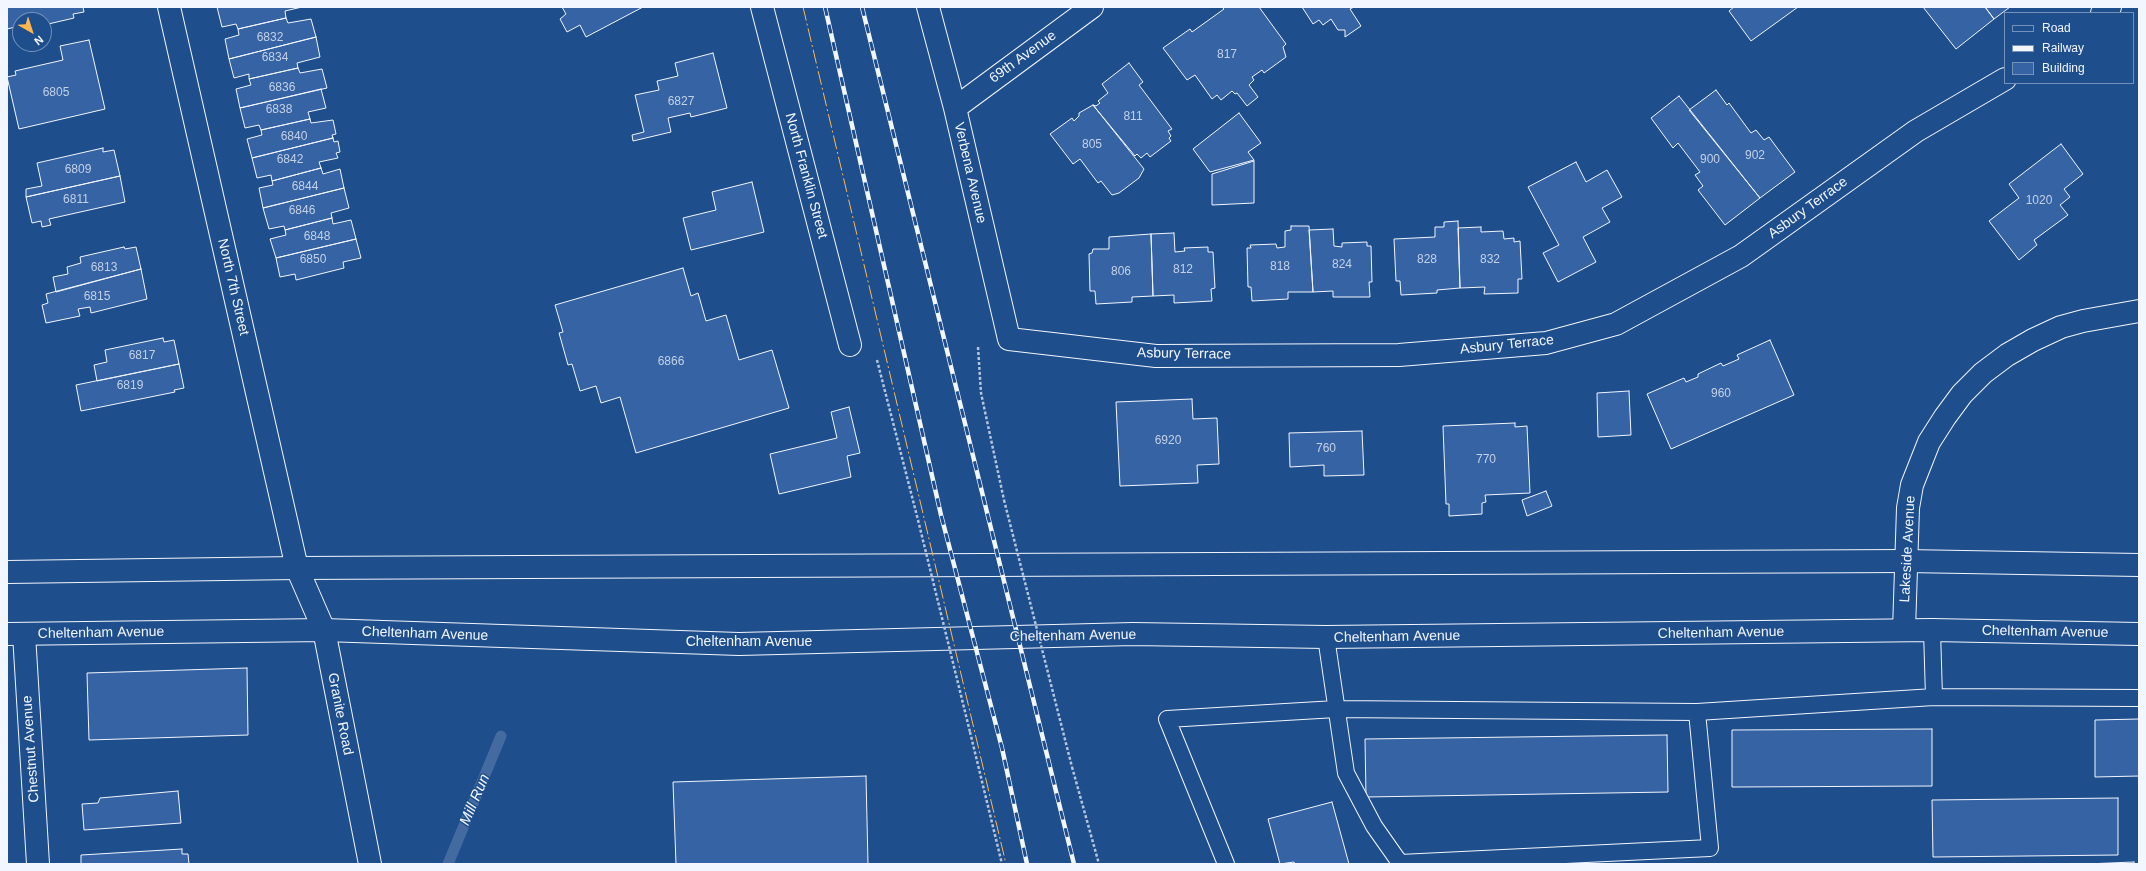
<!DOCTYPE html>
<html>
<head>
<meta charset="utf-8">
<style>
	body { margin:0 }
	#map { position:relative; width:2146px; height:871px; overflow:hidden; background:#1f4e8c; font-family:Helvetica,sans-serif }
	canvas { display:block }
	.frame { position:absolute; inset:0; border:8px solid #f2f6ff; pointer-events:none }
	.legend { position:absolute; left:2004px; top:12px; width:130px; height:72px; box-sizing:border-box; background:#1f4e8c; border:1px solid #7391ba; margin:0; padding:5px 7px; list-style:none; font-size:12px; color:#f2f6ff }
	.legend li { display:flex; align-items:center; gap:8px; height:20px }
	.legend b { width:20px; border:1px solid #7391ba }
	.north { position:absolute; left:12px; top:12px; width:40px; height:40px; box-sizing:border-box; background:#1f4e8c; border:1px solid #7391ba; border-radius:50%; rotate:141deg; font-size:11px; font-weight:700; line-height:16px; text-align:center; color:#f2f6ff }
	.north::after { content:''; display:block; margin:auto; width:14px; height:18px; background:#ffb74d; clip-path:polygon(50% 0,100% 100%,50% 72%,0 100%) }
</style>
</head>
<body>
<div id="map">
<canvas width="2146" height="871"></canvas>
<div class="frame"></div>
<ul class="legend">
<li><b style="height:5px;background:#1f4e8c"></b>Road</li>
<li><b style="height:5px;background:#f2f6ff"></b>Railway</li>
<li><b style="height:11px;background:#3563a3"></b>Building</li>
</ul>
<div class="north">N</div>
</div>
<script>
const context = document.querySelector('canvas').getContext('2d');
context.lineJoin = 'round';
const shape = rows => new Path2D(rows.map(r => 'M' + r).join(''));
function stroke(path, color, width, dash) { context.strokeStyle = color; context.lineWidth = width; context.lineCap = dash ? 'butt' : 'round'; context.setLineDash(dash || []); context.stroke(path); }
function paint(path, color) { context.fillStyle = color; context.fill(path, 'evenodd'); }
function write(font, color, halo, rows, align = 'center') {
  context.font = font + ' Helvetica,sans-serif'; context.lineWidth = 3; context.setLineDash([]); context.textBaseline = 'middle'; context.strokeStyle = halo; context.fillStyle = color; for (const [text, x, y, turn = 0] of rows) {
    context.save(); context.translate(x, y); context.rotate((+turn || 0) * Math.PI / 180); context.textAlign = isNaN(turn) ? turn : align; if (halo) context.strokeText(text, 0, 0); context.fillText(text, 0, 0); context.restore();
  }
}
const stream = shape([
	[448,864,501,736]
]);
const building = shape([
	[7,7,83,7,84,12,73,14,74,18,44,25,44,20,20,20,20,26,7,29,7,7],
	[217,7,302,7,285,11,286,18,238,29,236,24,222,27,217,7],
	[562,7,643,7,586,37,580,25,567,32,560,19,566,14,562,7],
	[1222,7,1259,7,1286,44,1283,47,1286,57,1264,73,1262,70,1252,77,1254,80,1249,85,1258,97,1247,106,1237,93,1235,94,1232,91,1221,100,1217,95,1212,99,1195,75,1187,80,1163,48,1190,29,1192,32,1224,9,1222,7],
	[1302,7,1354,7,1350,9,1361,26,1345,37,1345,30,1338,30,1331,19,1323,25,1319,20,1313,24,1302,7],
	[1734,7,1798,7,1751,41,1729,11,1734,7],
	[1923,7,1985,7,1994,19,1956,49,1923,7],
	[1985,7,2010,7,1994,19,1985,7],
	[286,18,288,23,311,19,316,37,229,59,225,39,239,35,238,29,286,18],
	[316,37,320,57,297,63,298,68,249,79,249,74,234,78,229,59,316,37],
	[89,40,105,109,19,129,7,77,16,75,15,71,63,60,60,46,89,40],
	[713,53,727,108,691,117,690,113,668,118,671,132,633,141,632,135,644,132,635,95,659,90,657,81,678,76,675,63,713,53],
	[1129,63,1143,82,1139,85,1172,129,1168,131,1171,136,1169,138,1171,141,1150,157,1147,153,1141,158,1137,154,1135,156,1093,105,1096,106,1100,103,1098,101,1108,93,1102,84,1129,63],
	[298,68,300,73,322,69,327,88,240,108,236,89,251,85,249,79,298,68],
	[321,89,326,108,308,112,310,119,261,130,259,125,245,128,240,108,321,89],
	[1716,90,1727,105,1729,103,1751,133,1756,130,1764,140,1769,137,1795,172,1760,198,1689,110,1716,90],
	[1679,96,1760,198,1725,225,1698,190,1703,186,1695,175,1700,172,1678,143,1673,148,1651,118,1679,96],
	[1093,105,1144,169,1139,178,1119,193,1112,195,1101,181,1098,183,1080,159,1073,164,1050,134,1072,118,1074,121,1079,116,1079,113,1093,105],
	[1239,113,1261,143,1248,152,1254,160,1210,172,1193,149,1239,113],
	[310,119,311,123,333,120,336,134,332,135,333,138,252,158,247,139,262,135,261,130,310,119],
	[333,138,334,142,338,141,340,152,336,153,338,158,319,162,321,168,272,181,271,175,257,178,252,158,333,138],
	[2061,144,2083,174,2064,189,2070,197,2060,205,2068,215,2034,240,2037,245,2019,260,1989,221,2019,198,2009,184,2061,144],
	[103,148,103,152,114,150,120,176,26,197,26,189,42,186,37,163,103,148],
	[1254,161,1254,203,1212,205,1212,174,1254,161],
	[1576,162,1586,182,1607,170,1622,197,1602,208,1610,222,1583,237,1596,262,1558,282,1543,253,1559,245,1528,187,1576,162],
	[321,168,323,174,340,169,344,188,263,208,259,188,273,185,272,181,321,168],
	[120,176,125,202,49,219,51,225,42,227,41,221,32,223,26,197,120,176],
	[752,182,764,232,691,250,683,218,716,210,712,192,752,182],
	[344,188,349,208,331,213,332,218,285,230,284,226,269,229,263,208,344,188],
	[332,218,333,224,351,220,356,239,276,258,270,239,286,235,285,230,332,218],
	[1458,221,1460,288,1437,290,1437,293,1401,295,1400,281,1396,281,1394,239,1435,237,1435,227,1444,227,1444,222,1458,221],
	[1291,226,1309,226,1313,292,1288,292,1288,299,1252,301,1251,287,1248,287,1247,248,1251,248,1250,245,1276,244,1277,248,1285,247,1285,231,1291,230,1291,226],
	[1481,227,1481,232,1503,231,1504,239,1514,238,1514,242,1520,241,1522,279,1518,279,1518,293,1484,294,1485,287,1460,288,1458,228,1481,227],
	[1333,229,1334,246,1342,247,1342,243,1367,242,1367,246,1371,246,1372,282,1369,282,1370,297,1333,297,1333,291,1313,292,1309,230,1333,229],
	[1174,233,1175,252,1185,251,1184,248,1208,247,1208,252,1213,252,1215,288,1211,289,1212,301,1174,303,1174,295,1153,296,1151,234,1174,233],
	[1151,234,1153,296,1132,297,1132,302,1096,304,1095,291,1090,291,1089,254,1092,253,1093,249,1109,249,1109,237,1151,234],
	[356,239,361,258,343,262,344,268,296,280,295,274,280,277,276,258,356,239],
	[124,247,125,249,136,247,141,269,56,292,53,277,68,274,67,267,81,263,80,257,124,247],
	[683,268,691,296,698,293,706,321,726,315,739,360,772,350,789,408,636,453,620,397,601,403,596,386,580,391,572,364,568,365,559,333,563,332,555,305,683,268],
	[141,269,147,299,91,313,90,307,78,309,80,316,46,323,42,305,48,303,46,294,141,269],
	[163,338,164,342,174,340,179,364,97,381,94,365,107,362,105,350,163,338],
	[1770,340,1794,395,1671,449,1647,394,1684,378,1686,382,1698,377,1698,374,1721,363,1723,366,1739,359,1737,355,1770,340],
	[179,364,184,388,174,390,175,392,81,411,76,385,179,364],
	[1629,391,1631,435,1598,437,1597,393,1629,391],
	[1192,399,1193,419,1217,418,1219,464,1197,465,1198,483,1120,486,1116,402,1192,399],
	[849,407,860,453,847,456,851,477,779,494,770,454,837,438,831,412,849,407],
	[1515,423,1515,427,1527,426,1530,493,1485,495,1486,502,1482,503,1482,514,1449,516,1449,504,1446,504,1443,426,1515,423],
	[1362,431,1364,475,1324,476,1324,465,1290,467,1289,433,1362,431],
	[1546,491,1552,506,1527,516,1522,500,1546,491],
	[247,668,248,735,89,740,87,673,247,668],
	[2139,719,2139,776,2095,777,2095,720,2139,719],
	[1932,729,1932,786,1732,787,1732,730,1932,729],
	[1667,735,1668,792,1366,797,1365,739,1667,735],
	[866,776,868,864,676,864,673,782,866,776],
	[178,791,181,823,84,830,82,804,98,803,100,798,178,791],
	[2118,798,2118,855,1933,857,1932,800,2118,798],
	[1332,802,1349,864,1295,864,1294,862,1280,864,1268,819,1332,802],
	[182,849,182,854,188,854,189,864,81,864,81,855,182,849],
	[2134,862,2134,864,2086,864,2134,862]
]);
const path = shape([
	[978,347,981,393,1004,500],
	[877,360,918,520],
	[970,732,1002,864],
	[1072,767,1099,864]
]);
const lane = shape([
	[1932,630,1934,697,2139,698],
	[1326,637,1346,773,1374,826,1400,863,1710,848,1697,712],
	[1226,864,1167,719,1336,709,1697,712,1934,697]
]);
const street = shape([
	[169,7,297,568,324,630,370,864],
	[762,7,850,345],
	[928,7,955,108,1009,339,1156,356,1399,355,1546,343,1616,324,1741,256,1916,131,2005,79],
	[2102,13,2110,7],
	[955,108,1092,7],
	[1904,630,1908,508,1912,485,1929,442,1945,417,1962,394,1983,373,2007,355,2033,340,2061,327,2083,321,2139,311],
	[24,634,38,864]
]);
const highway = shape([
	[7,572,297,568,1906,561,2139,565],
	[7,634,324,630,739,644,1133,634,1326,637,1932,630,2139,634]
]);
const rail = shape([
	[825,7,941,515,1002,748,1027,864],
	[862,7,1074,864]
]);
const pathBridge = shape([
	[1004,500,1072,767],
	[918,520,970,732]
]);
const power = shape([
	[803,7,1006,864]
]);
const numberNames = [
	["6832",270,38],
	["817",1227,55],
	["6834",275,58],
	["6836",282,88],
	["6805",56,93],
	["6827",681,102],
	["6838",279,110],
	["811",1133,117],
	["6840",294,137],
	["805",1092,145],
	["902",1755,156],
	["6842",290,160],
	["900",1710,160],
	["6809",78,170],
	["6844",305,187],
	["6811",76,200],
	["1020",2039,201],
	["6846",302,211],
	["6848",317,237],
	["6850",313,260],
	["828",1427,260],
	["832",1490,260],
	["824",1342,265],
	["818",1280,267],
	["6813",104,268],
	["812",1183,270],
	["806",1121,272],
	["6815",97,297],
	["6817",142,356],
	["6866",671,362],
	["6819",130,386],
	["960",1721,394],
	["6920",1168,441],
	["760",1326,449],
	["770",1486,460]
];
const streetNames = [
	["69th Avenue",1023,57,-36],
	["Verbena Avenue",970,173,77],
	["North Franklin Street",806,176,75],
	["Asbury Terrace",1808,208,-36],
	["North 7th Street",233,287,77],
	["Asbury Terrace",1507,345,-6],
	["Asbury Terrace",1184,354,1],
	["Lakeside Avenue",1908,549,-87],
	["Cheltenham Avenue",2045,632,1],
	["Cheltenham Avenue",101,633,-1],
	["Cheltenham Avenue",1721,633,-1],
	["Cheltenham Avenue",425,634,2],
	["Cheltenham Avenue",1073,636,-1],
	["Cheltenham Avenue",1397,637,-1],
	["Cheltenham Avenue",749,642],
	["Granite Road",340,714,79],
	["Chestnut Avenue",31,749,-94]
];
const waterNames = [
	["Mill Run",475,800,-67]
];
stroke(stream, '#446ba0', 11);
paint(building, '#3563a3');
stroke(building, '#f2f6ff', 1);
stroke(lane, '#f2f6ff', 18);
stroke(street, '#f2f6ff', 24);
stroke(highway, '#f2f6ff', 24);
stroke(path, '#b3c4dc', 2.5, [3, 2]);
stroke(lane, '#1f4e8c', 16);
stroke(street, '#1f4e8c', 22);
stroke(highway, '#1f4e8c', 22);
stroke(rail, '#f2f6ff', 4.5);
stroke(rail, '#1f4e8c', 3, [9]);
stroke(pathBridge, '#b3c4dc', 2.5, [3, 2]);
stroke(power, '#ffb74d', 1, [14, 3, 2, 3]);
write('12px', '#c3d1e8', null, numberNames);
write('14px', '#f2f6ff', '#1f4e8c', streetNames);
write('italic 15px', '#f2f6ff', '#1f4e8c', waterNames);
</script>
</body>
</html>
